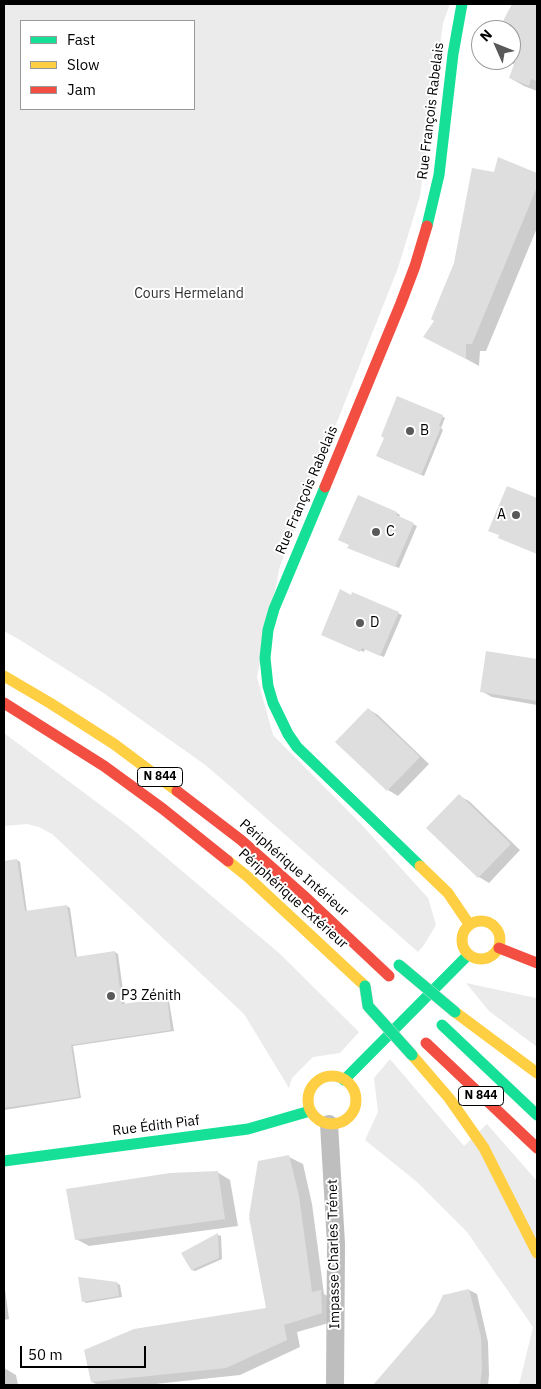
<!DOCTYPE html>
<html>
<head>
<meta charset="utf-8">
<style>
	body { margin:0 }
	#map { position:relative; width:541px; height:1389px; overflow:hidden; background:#fff; font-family:"IBM Plex Sans",sans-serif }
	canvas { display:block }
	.frame { position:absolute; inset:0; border:5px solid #000; pointer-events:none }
	.legend { position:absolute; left:20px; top:20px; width:175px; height:90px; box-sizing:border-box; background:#fff; border:1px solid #999; margin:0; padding:6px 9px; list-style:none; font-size:15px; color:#000 }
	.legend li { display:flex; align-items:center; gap:10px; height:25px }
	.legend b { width:25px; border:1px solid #999 }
	.north { position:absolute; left:471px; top:20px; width:50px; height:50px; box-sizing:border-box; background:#fff; border:1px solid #999; border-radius:50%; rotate:314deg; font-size:14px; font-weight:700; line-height:20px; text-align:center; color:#000 }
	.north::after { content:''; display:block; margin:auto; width:18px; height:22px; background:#595959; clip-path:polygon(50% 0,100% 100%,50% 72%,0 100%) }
	.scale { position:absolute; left:20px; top:1346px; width:126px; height:22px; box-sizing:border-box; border:2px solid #000; border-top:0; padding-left:6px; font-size:15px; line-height:18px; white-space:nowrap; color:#000; -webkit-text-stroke:4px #fff; paint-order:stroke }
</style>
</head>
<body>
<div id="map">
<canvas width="541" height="1389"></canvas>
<div class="frame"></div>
<ul class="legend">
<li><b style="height:6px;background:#16e098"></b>Fast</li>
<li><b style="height:6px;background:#ffcf43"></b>Slow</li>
<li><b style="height:6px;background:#f24e42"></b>Jam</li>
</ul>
<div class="north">N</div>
<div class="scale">50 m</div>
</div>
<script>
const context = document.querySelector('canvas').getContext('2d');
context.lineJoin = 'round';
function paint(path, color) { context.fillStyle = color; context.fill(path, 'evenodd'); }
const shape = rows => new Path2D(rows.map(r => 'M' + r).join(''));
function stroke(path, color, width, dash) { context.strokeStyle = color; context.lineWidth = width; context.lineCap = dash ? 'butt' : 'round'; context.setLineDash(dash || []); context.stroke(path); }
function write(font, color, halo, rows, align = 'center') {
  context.font = font + ' "IBM Plex Sans",sans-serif'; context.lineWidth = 4; context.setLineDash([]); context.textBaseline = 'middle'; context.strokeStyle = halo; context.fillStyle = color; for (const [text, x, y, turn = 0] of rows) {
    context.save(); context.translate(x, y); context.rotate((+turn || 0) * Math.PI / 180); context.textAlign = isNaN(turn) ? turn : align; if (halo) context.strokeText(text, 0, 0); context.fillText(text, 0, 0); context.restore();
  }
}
const green = shape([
	[4,4,450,4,443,23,420,196,398,268,280,566,257,677,273,735,361,824,428,898,436,925,424,945,418,952,231,787,204,764,102,692,20,640,4,631],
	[21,21,194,21,194,109,21,109],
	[4,733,130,827,279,953,359,1032,340,1053,313,1057,292,1078,289,1088,244,1014,52,834,39,827,27,824,4,826],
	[466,983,536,998,537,1001,537,1047,489,1011],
	[390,1059,464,1146,487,1124,537,1181,537,1385,519,1385,533,1327,467,1232,417,1182,365,1140,378,1112,374,1078]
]);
const shadow = shape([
	[513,4,537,4,537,91,524,86,510,78,515,65,506,60,511,60,511,30,503,30],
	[498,158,537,175,537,228,486,351,480,351,479,366,439,344,435,321,495,174],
	[442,416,445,418,441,428,443,430,424,476,381,458],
	[508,487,537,499,537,553,502,539],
	[397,513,400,515,399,518,417,526,399,568,352,549,350,544],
	[353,594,402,615,384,657,365,649,364,652,325,636],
	[487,653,537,661,537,705,492,697,481,691],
	[368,709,378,715,429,764,398,796,388,790,337,742],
	[459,796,469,801,520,850,489,883,479,877],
	[17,860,20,862,27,912,67,906,70,908,77,958,115,952,118,954,125,1005,166,999,169,1001,174,1031,73,1046,81,1098,4,1110,4,862],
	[289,1157,303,1164,312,1204,324,1294,334,1300,336,1321,297,1332,300,1347,240,1375,146,1385,98,1385,92,1382,267,1309,252,1217,250,1215],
	[217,1172,230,1180,238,1226,89,1246,76,1239],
	[218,1235,221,1236,222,1259,195,1271,192,1270],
	[4,1282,9,1319,4,1320],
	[117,1283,120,1285,122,1297,86,1303,83,1301],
	[469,1290,477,1294,488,1342,489,1375,488,1385,376,1385,378,1381,435,1314,444,1296],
	[4,1368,16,1375,18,1385,4,1385]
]);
const building = shape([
	[512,4,537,4,537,81,531,79,529,86,509,78,517,56,511,54,511,30,501,30,504,19],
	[498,157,537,173,537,187,472,344,466,344,466,359,423,337,434,321,431,319,454,263,472,168,494,172],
	[397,396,443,415,439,426,441,427,421,475,376,456,384,438,381,436],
	[507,486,537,498,537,554,498,538,499,535,488,531],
	[358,495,397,512,396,515,414,523,395,567,347,548,349,545,338,540],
	[340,589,351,595,352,592,399,612,380,656,362,648,360,652,321,635],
	[486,651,537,659,537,701,480,692],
	[368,708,420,757,387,791,335,742],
	[459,794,511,844,478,878,426,828],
	[17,859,25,911,67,905,75,957,115,951,122,1004,167,998,171,1030,71,1045,79,1097,4,1108,4,861],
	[289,1155,299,1196,312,1292,321,1290,322,1313,284,1325,287,1340,226,1368,91,1382,84,1350,134,1329,266,1308,249,1217,252,1215,249,1216,258,1161],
	[218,1171,225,1219,75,1240,66,1189,170,1173],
	[218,1233,219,1258,191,1270,181,1253],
	[78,1277,117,1282,119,1296,82,1302],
	[469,1289,481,1337,482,1370,480,1385,373,1385,434,1314,443,1295]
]);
const street = shape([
	[329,1124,336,1244,335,1385]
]);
const fast = shape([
	[427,226,439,175,453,54,462,4],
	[325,487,274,609,268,630,265,658,268,686,273,703,288,734,297,747,420,866],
	[442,1025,537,1115],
	[344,1080,468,955],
	[4,1161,248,1129,310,1111]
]);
const slow = shape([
	[4,676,50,703,114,744,177,791],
	[228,861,248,877,365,986],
	[420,866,448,893,469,924],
	'462 940a19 19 0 1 1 38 0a19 19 0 1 1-38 0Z',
	[455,1012,537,1073],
	[412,1055,449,1098,484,1148,537,1253],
	'308 1100a24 24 0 1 1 48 0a24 24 0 1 1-48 0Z'
]);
const jam = shape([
	[325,487,401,303,415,266,427,226],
	[4,703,104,766,163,809,228,861],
	[177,791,241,840,303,895,389,976],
	[499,948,537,963],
	[426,1043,537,1148]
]);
const fastBridge = shape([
	[399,965,455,1012],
	[365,986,368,1006,412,1055]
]);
const markers = [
	[410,431,5,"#595959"],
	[516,515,5,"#595959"],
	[376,532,5,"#595959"],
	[360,623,5,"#595959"],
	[111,996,5,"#595959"]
];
const shields = [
	[160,777,45],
	[481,1096,45]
];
const shieldNames = [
	["N 844",160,777],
	["N 844",481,1096]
];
const streetNames = [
	["Rue François Rabelais",431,111,-83],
	["Rue François Rabelais",307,490,-67],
	["Périphérique Intérieur",294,868,41],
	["Périphérique Extérieur",293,899,42],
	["Rue Édith Piaf",156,1126,-7],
	["Impasse Charles Trénet",334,1254,-91]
];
const parkNames = [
	["Cours Hermeland",189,294]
];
const poiNames = [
	["B",420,431],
	["A",506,515,"right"],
	["C",386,532],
	["D",370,623],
	["P3 Zénith",121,996]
];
paint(green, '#ebebeb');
paint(shadow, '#0003');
paint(building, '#dedede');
stroke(street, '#bebebe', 18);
stroke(fast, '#16e098', 11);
stroke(slow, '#ffcf43', 11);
stroke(jam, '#f24e42', 11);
stroke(fastBridge, '#dbdbdb', 12, []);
stroke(fastBridge, '#16e098', 11);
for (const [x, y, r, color] of markers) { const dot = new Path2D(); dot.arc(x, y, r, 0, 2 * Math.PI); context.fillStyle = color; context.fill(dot); stroke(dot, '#fff', 2); }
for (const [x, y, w] of shields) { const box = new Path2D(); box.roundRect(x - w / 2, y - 9.5, w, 19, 4); context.fillStyle = '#fff'; context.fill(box); stroke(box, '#000', 1); }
write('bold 12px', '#000', null, shieldNames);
write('14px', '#000', '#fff', streetNames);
write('14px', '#313131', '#fff', parkNames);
write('14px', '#000', '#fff', poiNames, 'left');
</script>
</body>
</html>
